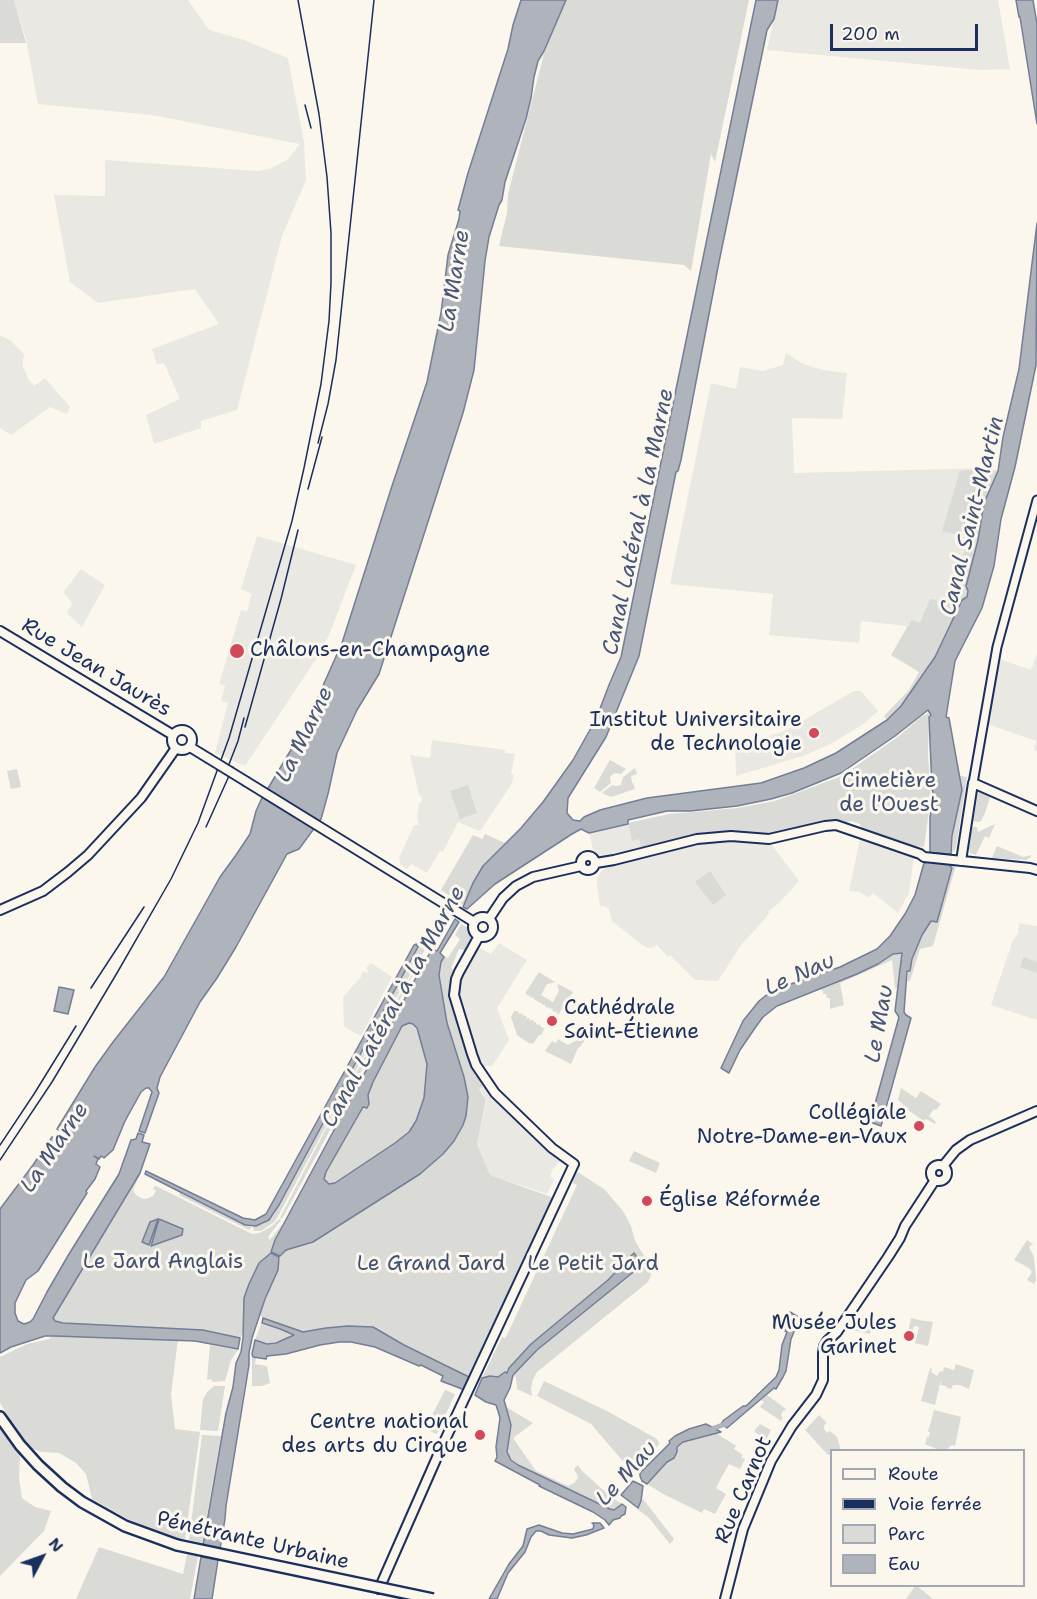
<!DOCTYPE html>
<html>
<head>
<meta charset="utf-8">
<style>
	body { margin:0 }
	#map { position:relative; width:1037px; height:1599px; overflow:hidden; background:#fbf7ec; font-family:"Shantell Sans",sans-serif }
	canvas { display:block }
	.legend { position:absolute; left:830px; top:1449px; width:195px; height:138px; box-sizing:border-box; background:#fbf7ec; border:2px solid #a1a7b3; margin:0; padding:8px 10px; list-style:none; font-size:18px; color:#1b2f5e }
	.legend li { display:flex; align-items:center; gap:12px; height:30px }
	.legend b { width:30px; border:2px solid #a1a7b3 }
	.north { position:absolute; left:12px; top:1527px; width:60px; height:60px; -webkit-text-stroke:4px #fbf7ec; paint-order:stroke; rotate:49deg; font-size:16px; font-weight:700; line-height:24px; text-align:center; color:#1b2f5e }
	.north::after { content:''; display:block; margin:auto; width:21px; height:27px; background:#1b2f5e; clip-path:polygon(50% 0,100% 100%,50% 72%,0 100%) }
	.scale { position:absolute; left:830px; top:24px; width:148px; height:27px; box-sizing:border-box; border:3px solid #1b2f5e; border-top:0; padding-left:8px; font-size:18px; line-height:21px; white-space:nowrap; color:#1b2f5e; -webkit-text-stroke:4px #fbf7ec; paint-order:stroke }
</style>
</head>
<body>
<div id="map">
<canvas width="1037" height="1599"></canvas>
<ul class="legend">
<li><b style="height:8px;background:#fbf7ec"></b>Route</li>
<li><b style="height:8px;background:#1b2f5e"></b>Voie ferrée</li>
<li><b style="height:16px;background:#dadad7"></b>Parc</li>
<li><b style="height:16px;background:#afb3bb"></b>Eau</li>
</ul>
<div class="north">N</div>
<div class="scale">200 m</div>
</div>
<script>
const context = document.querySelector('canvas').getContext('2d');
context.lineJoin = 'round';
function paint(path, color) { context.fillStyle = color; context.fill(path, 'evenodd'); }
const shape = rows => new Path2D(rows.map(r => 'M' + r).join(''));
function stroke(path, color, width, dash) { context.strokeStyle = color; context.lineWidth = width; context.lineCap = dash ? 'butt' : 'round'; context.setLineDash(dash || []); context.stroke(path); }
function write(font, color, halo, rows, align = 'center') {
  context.font = font + ' "Shantell Sans",sans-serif'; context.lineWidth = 6; context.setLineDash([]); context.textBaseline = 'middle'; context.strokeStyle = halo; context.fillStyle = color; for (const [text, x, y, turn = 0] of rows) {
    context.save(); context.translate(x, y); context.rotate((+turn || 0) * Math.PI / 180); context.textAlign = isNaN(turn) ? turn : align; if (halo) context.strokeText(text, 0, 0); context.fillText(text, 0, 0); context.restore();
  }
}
const built = shape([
	[14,0,188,0,209,30,244,40,288,58,304,142,306,180,282,236,237,410,201,421,201,428,154,444,146,415,180,399,164,363,157,364,152,349,219,324,195,289,98,303,70,282,54,195,105,196,105,160,257,171,269,169,287,160,300,144,152,115,38,104,26,39],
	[778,0,998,0,1010,69,980,70,767,50],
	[0,335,11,341,25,355,23,358,23,366,28,379,34,386,45,378,70,407,67,414,50,407,11,435,0,428],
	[786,353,803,364,823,370,847,373,842,419,792,418,794,473,987,468,983,480,959,573,944,608,892,654,907,626,861,621,859,643,769,635,773,594,670,584,711,383,736,389,740,367,763,371,783,365],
	[257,536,356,565,329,635,318,656,245,766,215,753,228,703,221,701,225,686,219,684,241,610,247,612,251,597,252,594,241,589],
	[81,569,105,585,82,627,67,613,72,604,67,596,63,593],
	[1037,654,1037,751,1034,750,1036,741,987,724,999,659,1031,670],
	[854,691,861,691,878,711,862,725,834,742,806,755,736,776,735,738,756,740,785,731],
	[432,740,505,750,505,753,515,754,511,774,514,775,511,785,481,830,479,831,458,822,443,852,440,851,427,873,411,864,407,869,401,865,399,858,414,825,419,825,417,816,419,804,422,800,422,797,419,795,410,755,430,758],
	[628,824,632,840,639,839,641,847,600,857,593,849,589,833],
	[860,839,914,857,909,893,898,913,873,893,869,898,860,892,849,891],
	[732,840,771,844,799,881,779,903,769,911,769,913,764,920,741,945,718,981,695,980,670,955,668,957,657,945,652,948,648,948,642,945,612,921,609,909,604,906,600,906,597,885,597,878,603,869,610,865,692,845],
	[1019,923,1037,926,1037,1020,991,1005,1013,940,1018,933],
	[499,943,527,960,497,1008,509,1040,492,1066,483,1066,468,1029,458,996,461,978,479,948,491,954],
	[371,963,392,977,361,1036,344,1027,343,997,361,977,361,974,364,971,367,973,369,971,366,968],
	[485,1084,493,1096,560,1161,553,1169,550,1176,554,1180,547,1194,490,1175,477,1144,487,1100,479,1088]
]);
const green = shape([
	[0,0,14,0,26,43,0,43],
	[561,0,749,0,715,162,711,154,691,271,684,265,499,246,507,213,508,194,549,34],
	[987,468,998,471,984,503,978,540,966,586,968,591,967,597,962,600,935,657,919,679,911,694,887,720,884,716,909,690,919,672,891,655,912,620,920,623,930,599,937,600,937,606,944,607,959,573,968,537,942,531,960,471],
	[929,713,928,755,931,796,924,847,914,846,862,829,860,824,851,821,846,823,833,819,819,822,780,833,767,834,730,832,692,834,641,847,639,839,632,841,628,823,669,814,738,808,775,801,842,776,899,736,922,716],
	[610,760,626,769,621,774,616,773,613,774,610,777,611,783,600,792,594,788],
	[635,768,637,774,631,776,632,783,633,783,635,789,611,797,602,793,612,785,616,786,621,785,623,777],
	[17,769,21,787,11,789,7,771],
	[956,775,967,777,956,848,952,853,953,836,960,801,953,803],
	[468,785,477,813,460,819,450,791],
	[979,792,990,797,985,813,981,821,979,822,973,821,978,794],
	[995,824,989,838,985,836,976,855,970,853,969,847,972,827,977,827,978,832],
	[485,834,505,843,483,866,473,883,464,905,441,890,473,835,482,839],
	[997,846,1023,857,1032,855,1030,858,1026,860,992,858],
	[950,864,956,865,933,946,920,949,910,981,907,981,908,971,910,971,912,959,917,944,931,921,937,922],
	[710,871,726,895,713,905,695,882],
	[461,924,468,928,472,937,465,950,459,949,451,968,454,970,457,977,455,988,485,1084,479,1089,486,1100,477,1144,490,1175,554,1198,469,1377,405,1346,373,1327,321,1329,303,1332,263,1318,260,1315,270,1287,278,1270,280,1256,286,1250,313,1242,420,1174,467,1092,462,1070,447,1023,439,974,441,963,444,956,448,958,460,939,455,935],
	[419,946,425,950,390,1008,347,1087,277,1218,273,1223,261,1231,254,1231,253,1227,263,1224,270,1220,274,1215],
	[899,953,902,953,899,987,895,988,892,960,840,983,844,1005,830,1009,830,998,827,998,826,994,823,994,823,991,821,989,857,974,878,964,893,954],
	[1023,957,1037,962,1037,973,1020,967],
	[421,960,307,1173,282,1219,280,1218,333,1115,393,1006],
	[539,972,555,982,553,983,547,984,541,995,553,1002,559,991,557,985,558,984,573,992,558,1015,556,1011,555,1012,552,1011,553,1009,549,1008,549,1007,547,1008,545,1006,545,1004,544,1005,541,1004,541,1002,540,1003,537,1001,537,1000,536,1001,534,999,534,997,533,998,530,997,531,995,529,996,526,994,526,992],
	[514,1011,516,1011,519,1012,518,1015,520,1013,523,1015,522,1017,524,1015,527,1017,526,1019,528,1018,530,1019,529,1021,531,1020,534,1021,533,1023,535,1022,537,1024,537,1026,538,1024,541,1026,541,1028,542,1027,545,1029,543,1029,544,1030,541,1035,539,1035,533,1044,531,1043,530,1044,517,1035,511,1017],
	[409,1023,413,1024,418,1029,427,1064,424,1098,415,1123,409,1132,395,1143,335,1184,329,1184,324,1178,326,1172,363,1107,368,1108,369,1104,368,1095,373,1082,402,1026],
	[579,1027,590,1032,580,1047,578,1048,571,1064,545,1051,552,1041,556,1043,558,1039,568,1045,577,1040],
	[901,1088,916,1098,921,1091,941,1104,936,1110,934,1109,929,1116,936,1122,935,1124,926,1119,924,1121,908,1110,909,1108,903,1106,903,1104,898,1100],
	[634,1151,660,1163,656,1173,629,1161],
	[135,1170,141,1172,133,1190,135,1194,141,1198,146,1199,153,1196,156,1191,153,1189,154,1187,155,1186,158,1187,252,1234,259,1233,265,1230,272,1226,279,1219,281,1220,268,1237,270,1240,282,1224,275,1240,271,1252,244,1299,243,1333,240,1338,54,1327,46,1319],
	[578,1172,605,1190,623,1211,631,1226,635,1241,652,1269,651,1275,648,1282,537,1372,533,1379,531,1389,532,1396,517,1389,516,1377,505,1372,499,1377,490,1376,482,1378,501,1339,502,1337,505,1338,506,1337,577,1185,573,1183,573,1177],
	[180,1193,245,1226,251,1227,251,1228,249,1230,179,1195],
	[1027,1240,1033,1244,1029,1247,1034,1257,1036,1280,1034,1284,1027,1280,1032,1272,1029,1268,1014,1260],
	[860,1315,874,1321,870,1334,852,1330,858,1316],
	[911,1318,919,1320,933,1322,928,1346,915,1343,919,1327,914,1326,912,1333,908,1332],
	[261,1324,280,1330,293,1335,276,1342,267,1343,255,1340],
	[54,1333,178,1339,171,1394,175,1429,200,1432,185,1539,177,1539,128,1519,92,1499,86,1474,76,1463,59,1453,42,1452,32,1449,16,1429,0,1403,0,1357,27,1344,49,1339],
	[210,1345,238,1350,231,1360,225,1381,212,1382,212,1379,207,1380],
	[252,1358,256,1358,255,1364,267,1366,270,1383,262,1386,252,1386],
	[956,1364,974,1370,969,1389,960,1385,953,1385,951,1389,946,1387,946,1386,941,1385,941,1380,935,1405,921,1401,930,1368,932,1369,931,1372,937,1376,940,1371,943,1372,944,1367,954,1370],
	[544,1381,607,1411,657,1439,659,1443,658,1446,633,1473,591,1424,537,1396],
	[214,1386,225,1386,218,1431,200,1430,203,1399,208,1391],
	[445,1390,455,1394,437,1434,425,1429],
	[767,1395,786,1409,782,1412,781,1416,783,1417,781,1421,760,1407,764,1402,761,1400],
	[506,1407,533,1423,513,1438,536,1471,568,1486,574,1483,578,1478,577,1474,574,1469,578,1465,582,1471,591,1479,610,1496,622,1504,614,1510,610,1509,518,1465,509,1456,507,1452,511,1425],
	[934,1410,961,1417,955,1446,952,1445,948,1448,947,1450,939,1450,925,1444,927,1437,929,1437,930,1432,928,1432],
	[819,1415,827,1423,824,1425,824,1429,827,1433,830,1431,837,1437,841,1450,832,1450,831,1454,828,1455,805,1430],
	[760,1424,771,1430,766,1440,755,1432,755,1430],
	[0,1429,20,1455,19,1479,22,1498,35,1507,51,1511,44,1531,0,1576],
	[716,1433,736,1446,734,1449,743,1455,741,1457,745,1459,740,1469,729,1464,720,1480,716,1488,726,1494,715,1514,704,1509,702,1513,663,1494,647,1484,667,1462,674,1458,677,1452,677,1447,683,1442],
	[202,1435,221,1436,202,1543,189,1540],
	[643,1499,674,1539,670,1544,649,1518,637,1509],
	[99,1547,183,1574,187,1554,198,1556,190,1599,76,1599],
	[915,1586,917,1586,933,1599,906,1599]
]);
const water = shape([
	[521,0,566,0,544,51,538,61,534,77,531,98,526,119,505,182,502,200,499,205,489,237,485,261,474,370,463,413,379,674,357,710,337,753,328,794,321,819,299,849,287,854,236,947,217,978,200,1002,160,1077,157,1088,159,1093,145,1133,139,1131,152,1092,149,1088,146,1088,141,1092,125,1121,113,1150,104,1158,101,1156,99,1159,94,1156,98,1159,96,1164,100,1167,95,1179,86,1191,87,1193,38,1271,26,1280,15,1303,15,1313,18,1321,24,1324,30,1322,33,1319,47,1292,69,1254,119,1174,131,1140,136,1139,138,1133,144,1135,142,1142,150,1144,140,1173,53,1318,55,1321,63,1323,203,1330,240,1338,238,1349,195,1341,55,1336,45,1336,11,1347,0,1353,0,1209,33,1165,52,1137,57,1139,61,1132,57,1129,95,1067,113,1042,164,977,220,877,236,855,250,834,256,811,261,800,304,728,342,643,391,489,427,382,441,313,448,255,459,219,460,211,458,210,468,173,508,49,513,25,521,0],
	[756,0,778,0,774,19,767,30,719,262,681,460,678,471,676,472,639,656,606,737,568,798,567,813,573,820,580,821,584,817,600,810,647,798,761,783,804,768,836,753,887,720,901,706,935,657,962,600,967,597,968,591,966,586,978,540,984,503,998,471,1003,437,1019,369,1037,223,1036,365,1015,467,1001,519,994,566,982,608,955,661,946,717,949,718,962,790,952,836,951,854,930,853,930,817,934,796,932,789,929,717,931,715,928,710,895,736,841,773,792,793,771,799,737,806,690,811,667,811,628,820,628,824,589,833,581,829,572,834,495,884,467,909,463,907,473,883,483,866,521,828,543,802,573,760,596,719,609,685,621,657,756,0],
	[1016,0,1033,0,1037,24,1037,124,1020,17,1019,17,1016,0],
	[929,862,950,864,950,866,952,868,937,922,931,921,922,935,912,959,910,971,907,971,904,1012,906,1015,911,1018,881,1126,870,1122,899,1017,895,1011,902,953,893,954,878,964,857,974,777,1006,763,1017,755,1028,740,1050,729,1073,721,1068,743,1021,759,1001,769,993,785,986,840,967,877,949,890,936,905,914,915,895,924,863,929,862],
	[455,919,459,922,440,953,444,957,441,962,439,975,447,1023,464,1077,468,1097,466,1116,463,1125,454,1141,443,1154,420,1174,313,1242,286,1250,280,1256,271,1252,275,1240,413,983,432,949,437,951,455,919],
	[409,1023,413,1024,417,1028,427,1064,424,1098,416,1121,409,1132,395,1143,335,1183,329,1184,324,1179,326,1172,363,1107,367,1108,369,1104,368,1095,373,1082,402,1026,409,1023],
	[416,944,418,947,279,1205,269,1220,256,1226,245,1225,145,1174,146,1171,243,1218,255,1220,266,1214,414,945,415,945,416,944],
	[59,987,74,990,68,1014,54,1011,59,987],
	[158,1219,149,1245,142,1242,150,1222,158,1219],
	[159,1219,183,1229,182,1235,151,1246,159,1219],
	[271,1253,279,1257,278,1270,265,1299,252,1338,249,1353,249,1365,226,1506,225,1519,220,1549,203,1545,226,1413,233,1387,236,1363,241,1352,243,1338,244,1298,249,1284,259,1263,271,1253],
	[634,1253,642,1265,537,1350,513,1375,510,1388,504,1400,511,1425,507,1452,511,1460,518,1465,610,1509,614,1510,622,1504,626,1507,625,1514,621,1516,620,1518,613,1520,609,1525,605,1520,593,1512,539,1486,540,1485,495,1461,497,1457,496,1447,500,1418,498,1411,496,1405,486,1402,475,1395,482,1378,490,1376,498,1377,505,1372,507,1373,509,1368,531,1344,608,1280,634,1253],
	[790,1312,800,1318,791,1339,786,1371,783,1377,776,1389,774,1388,727,1428,721,1424,724,1420,743,1406,746,1406,776,1377,779,1370,782,1345,787,1332,785,1331,790,1312],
	[263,1318,303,1332,326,1328,348,1326,373,1327,404,1345,469,1377,464,1389,462,1389,441,1381,443,1376,421,1365,419,1366,375,1347,351,1342,339,1342,320,1345,286,1354,267,1356,266,1359,253,1357,252,1354,255,1340,267,1344,276,1343,294,1335,280,1329,262,1323,263,1318],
	[706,1424,721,1432,683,1442,677,1447,677,1452,674,1458,667,1462,647,1484,642,1481,640,1476,640,1473,670,1443,669,1441,675,1436,689,1429,706,1424],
	[633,1481,643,1486,641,1501,638,1508,621,1495,633,1481],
	[592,1523,600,1523,604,1528,586,1535,572,1538,549,1535,541,1531,536,1531,531,1537,525,1552,508,1573,497,1599,489,1599,509,1564,523,1546,527,1529,539,1525,562,1533,573,1534,593,1529,594,1525,592,1523],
	[201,1557,218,1560,212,1599,194,1599,201,1557]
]);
const canal = shape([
	[709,1430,728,1423]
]);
const tertiary = shape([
	[973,783,997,647,1037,500]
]);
const secondary = shape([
	[0,631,173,735],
	'172 740a10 10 0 1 1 20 0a10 10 0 1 1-20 0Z',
	[190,747,208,758],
	[247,782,474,922],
	'581 863a7 7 0 1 1 14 0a7 7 0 1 1-14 0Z',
	[961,861,973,783,1037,811],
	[596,863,614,860,697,839,731,836,769,839,825,826,836,825,920,854,924,857,1030,868,1037,870],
	[0,910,43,891,68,872,88,855,141,798,176,748],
	'473 927a10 10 0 1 1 20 0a10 10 0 1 1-20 0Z',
	[489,919,503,898,516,886,533,877,581,866],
	'931 1173a8 8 0 1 1 16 0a8 8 0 1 1-16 0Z',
	[943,1166,956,1150,970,1140,1037,1111],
	[379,1589,438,1455,574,1164,552,1148,495,1093,476,1065,472,1054,454,995,456,979,459,972,479,936],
	[725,1599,743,1529,771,1461,792,1426,816,1395,823,1380,823,1353,824,1346,827,1341,837,1332,888,1257,900,1238,905,1226,935,1180]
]);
const primary = shape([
	[0,1417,20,1445,38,1465,62,1487,82,1502,125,1526,177,1545]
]);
const rail = shape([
	[305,105,311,128],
	[318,443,328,404,336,360,374,0],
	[308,489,322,437],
	[245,727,281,599,298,530],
	[226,772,238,741,244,718],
	[206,827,233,767],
	[91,988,144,907],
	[0,1145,34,1094,76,1026],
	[0,1160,52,1082,117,973,171,879,198,823,229,738,292,521,304,468,321,384,329,321,331,283,331,233,327,177,319,114,298,0]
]);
const secondaryBridge = shape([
	[208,758,247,782]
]);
const primaryBridge = shape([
	[177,1545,433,1599]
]);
const markers = [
	[237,651,8,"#d1495b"],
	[814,733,6,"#d1495b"],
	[552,1021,6,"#d1495b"],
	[919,1126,6,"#d1495b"],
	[647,1201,6,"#d1495b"],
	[909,1336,6,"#d1495b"],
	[480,1435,6,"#d1495b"]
];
const poiNames = [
	["Châlons-en-Champagne",250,651,"left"],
	["Institut Universitaire",802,721],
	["de Technologie",802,745],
	["Cathédrale",564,1009,"left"],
	["Saint-Étienne",564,1033,"left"],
	["Collégiale",907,1114],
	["Notre-Dame-en-Vaux",907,1138],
	["Église Réformée",659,1201,"left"],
	["Musée Jules",897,1324],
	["Garinet",897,1348],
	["Centre national",468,1423],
	["des arts du Cirque",468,1447]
];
const streetNames = [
	["Rue Jean Jaurès",96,668,31],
	["Rue Carnot",744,1490,-67],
	["Pénétrante Urbaine",253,1541,13]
];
const parkNames = [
	["Cimetière",889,782],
	["de l'Ouest",889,806],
	["Le Jard Anglais",163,1263],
	["Le Grand Jard",431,1265],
	["Le Petit Jard",593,1265]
];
const waterNames = [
	["La Marne",455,281,-81],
	["Canal Saint-Martin",973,516,-76],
	["Canal Latéral à la Marne",639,522,-78],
	["La Marne",305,735,-64],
	["Le Nau",800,975,-24],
	["Canal Latéral à la Marne",394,1007,-61],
	["Le Mau",880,1024,-80],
	["La Marne",55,1148,-56],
	["Le Mau",627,1474,-48]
];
paint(built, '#eae8e2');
paint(green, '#dadad7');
paint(water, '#afb3bb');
stroke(water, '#747e96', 1.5);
stroke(canal, '#afb3bb', 5);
stroke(tertiary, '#1b2f5e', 11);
stroke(secondary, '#1b2f5e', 12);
stroke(primary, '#1b2f5e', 14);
stroke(tertiary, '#fbf7ec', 7);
stroke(secondary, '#fbf7ec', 8);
stroke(primary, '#fbf7ec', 9);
stroke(rail, '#1b2f5e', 1.5);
stroke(secondaryBridge, '#1b2f5e', 12, []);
stroke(primaryBridge, '#1b2f5e', 14, []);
stroke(secondaryBridge, '#fbf7ec', 8);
stroke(primaryBridge, '#fbf7ec', 9);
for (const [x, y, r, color] of markers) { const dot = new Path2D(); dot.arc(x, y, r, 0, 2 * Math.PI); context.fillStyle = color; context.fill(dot); stroke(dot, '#fbf7ec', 2); }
write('21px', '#1b2f5e', '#fbf7ec', poiNames, 'right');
write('21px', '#1b2f5e', '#fbf7ec', streetNames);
write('21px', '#415176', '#fbf7ec', parkNames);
write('italic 22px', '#47577a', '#fbf7ec', waterNames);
</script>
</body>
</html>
